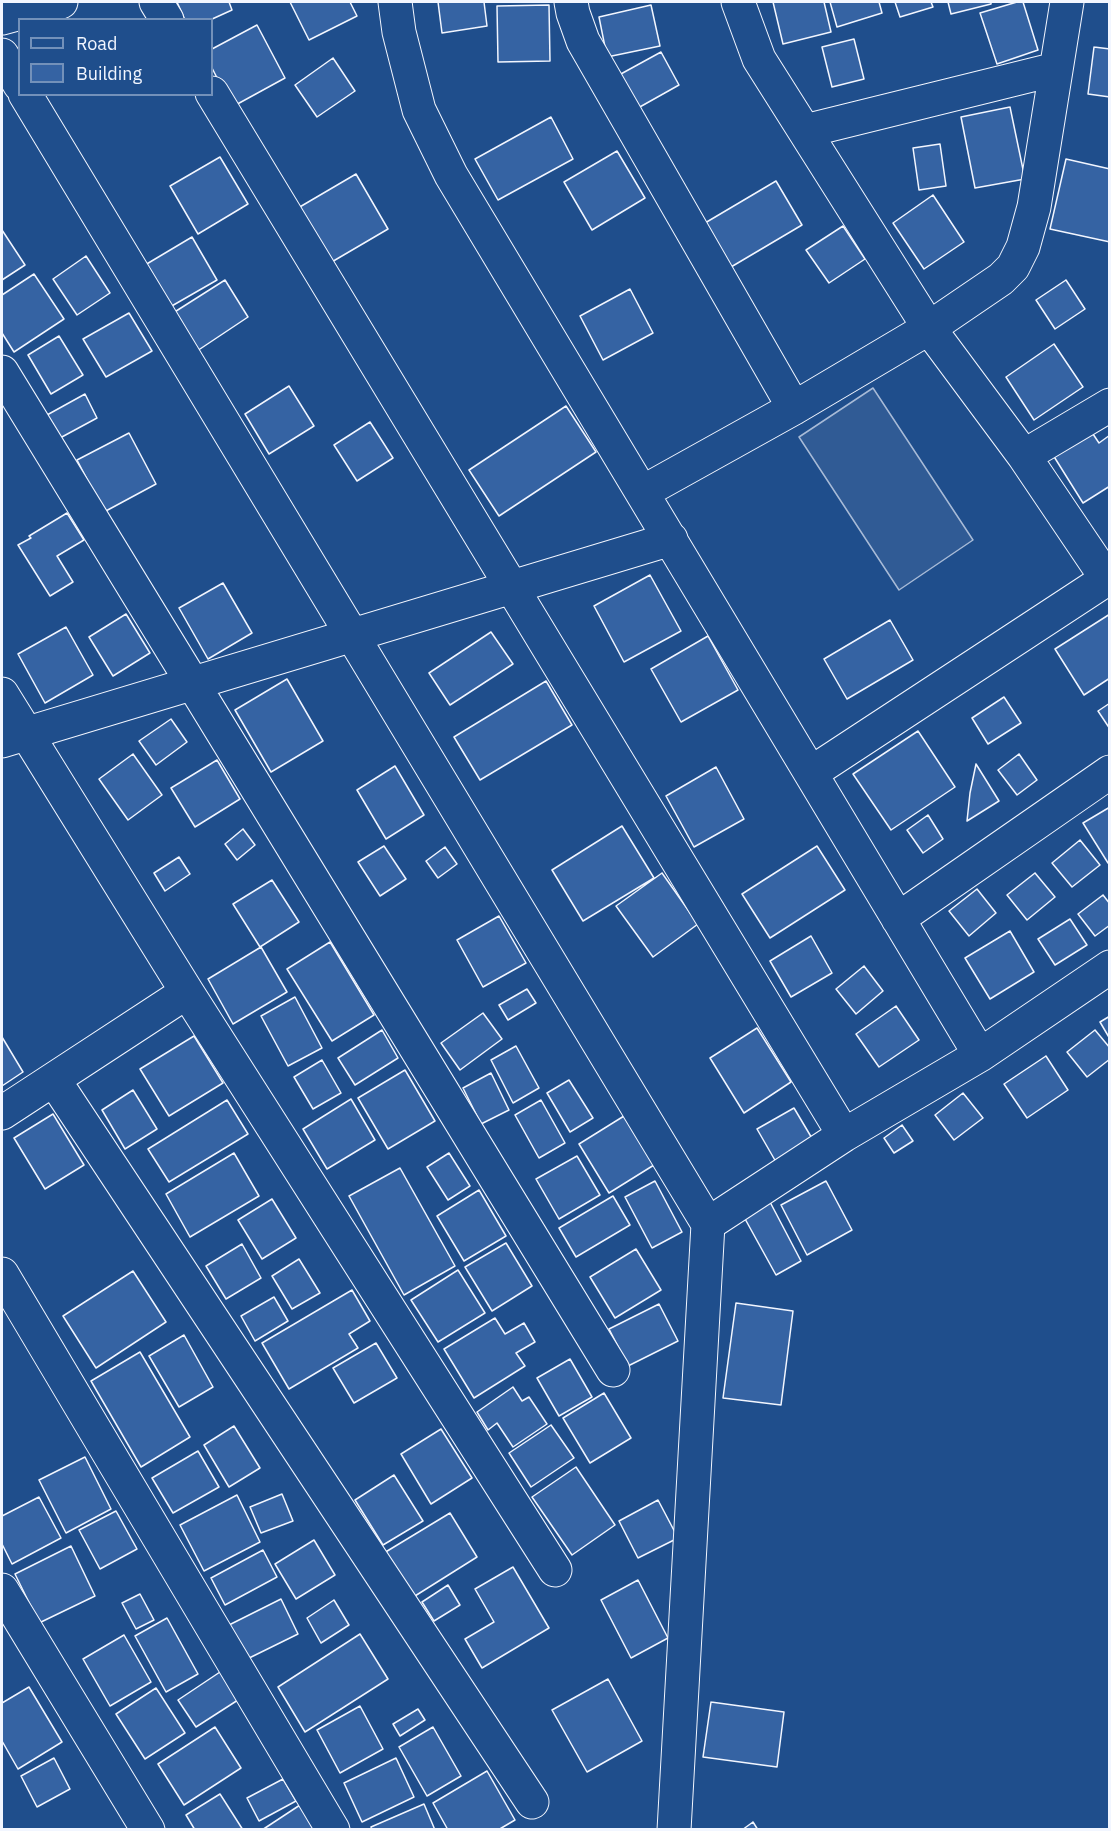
<!DOCTYPE html>
<html>
<head>
<meta charset="utf-8">
<style>
	body { margin:0 }
	#map { position:relative; width:1111px; height:1831px; overflow:hidden; background:#1f4e8c; font-family:"IBM Plex Sans",sans-serif }
	canvas { display:block }
	.frame { position:absolute; inset:0; border:3px solid #f2f6ff; pointer-events:none }
	.legend { position:absolute; left:18px; top:18px; width:195px; height:78px; box-sizing:border-box; background:#1f4e8c; border:2px solid #7391ba; margin:0; padding:8px 10px; list-style:none; font-size:18px; color:#f2f6ff }
	.legend li { display:flex; align-items:center; gap:12px; height:30px }
	.legend b { width:30px; border:2px solid #7391ba }
</style>
</head>
<body>
<div id="map">
<canvas width="1111" height="1831"></canvas>
<div class="frame"></div>
<ul class="legend">
<li><b style="height:8px;background:#1f4e8c"></b>Road</li>
<li><b style="height:16px;background:#3563a3"></b>Building</li>
</ul>
</div>
<script>
const context = document.querySelector('canvas').getContext('2d');
context.lineJoin = 'round';
function paint(path, color) { context.fillStyle = color; context.fill(path, 'evenodd'); }
const shape = rows => new Path2D(rows.map(r => 'M' + r).join(''));
function stroke(path, color, width, dash) { context.strokeStyle = color; context.lineWidth = width; context.lineCap = dash ? 'butt' : 'round'; context.setLineDash(dash || []); context.stroke(path); }
const built = shape([
	[873,388,973,540,899,590,799,437,873,388]
]);
const building = shape([
	[177,2,229,2,232,10,210,20,185,20,177,2],
	[290,2,350,2,357,16,309,40,290,2],
	[438,2,484,2,487,26,442,33,438,2],
	[773,2,824,2,831,32,783,44,773,2],
	[830,2,879,2,882,13,837,27,830,2],
	[895,2,931,2,933,7,900,17,895,2],
	[948,2,991,2,991,4,951,14,948,2],
	[1017,2,1023,2,1038,50,997,64,980,13,1017,2],
	[549,5,550,61,498,62,497,6,549,5],
	[651,5,660,46,607,57,599,17,651,5],
	[257,25,285,78,232,107,212,68,212,49,257,25],
	[854,39,864,79,832,87,822,47,854,39],
	[1094,47,1110,49,1110,97,1088,94,1094,47],
	[661,52,679,85,638,108,619,75,661,52],
	[333,58,355,91,317,117,295,85,333,58],
	[1010,107,1025,179,975,188,961,117,1010,107],
	[551,117,573,159,498,200,475,159,551,117],
	[940,144,946,186,919,190,913,148,940,144],
	[617,151,645,198,592,230,564,182,617,151],
	[220,157,248,204,198,234,170,186,220,157],
	[1066,159,1110,169,1110,242,1050,229,1066,159],
	[356,174,388,229,330,263,298,208,356,174],
	[776,181,802,225,731,267,705,223,776,181],
	[933,195,964,242,924,269,893,223,933,195],
	[843,226,865,259,829,283,806,250,843,226],
	[2,230,25,265,2,280,2,230],
	[192,237,217,280,170,307,145,265,192,237],
	[86,256,110,293,77,315,53,279,86,256],
	[34,274,64,319,14,352,2,333,2,295,34,274],
	[225,280,248,317,197,351,173,313,225,280],
	[1066,280,1085,309,1055,329,1036,300,1066,280],
	[630,289,653,333,603,360,580,316,630,289],
	[129,313,152,351,106,377,83,339,129,313],
	[59,336,83,375,51,394,28,355,59,336],
	[1054,344,1083,387,1034,420,1006,377,1054,344],
	[289,386,314,426,269,454,245,414,289,386],
	[85,394,97,418,60,438,47,415,85,394],
	[566,406,596,452,499,516,469,470,566,406],
	[370,422,393,458,357,481,334,445,370,422],
	[1091,431,1099,443,1110,435,1110,486,1083,503,1053,455,1091,431],
	[129,433,156,484,104,512,77,460,129,433],
	[67,513,84,540,57,556,73,582,50,596,18,545,31,538,29,536,67,513],
	[650,575,681,631,624,662,594,606,650,575],
	[223,583,252,633,208,659,179,608,223,583],
	[126,614,150,653,113,676,89,637,126,614],
	[1110,614,1110,678,1084,695,1055,649,1110,614],
	[890,620,913,660,847,699,824,659,890,620],
	[66,627,93,675,45,703,18,654,66,627],
	[491,632,513,664,450,705,429,673,491,632],
	[708,636,738,690,681,722,651,669,708,636],
	[287,679,323,741,271,772,235,710,287,679],
	[546,681,572,725,480,780,454,737,546,681],
	[1004,697,1021,723,988,744,972,718,1004,697],
	[1110,703,1110,729,1098,711,1110,703],
	[171,719,187,742,156,765,139,741,171,719],
	[918,731,955,787,891,830,853,774,918,731],
	[133,754,162,795,128,820,99,779,133,754],
	[1019,754,1037,780,1017,795,998,770,1019,754],
	[217,760,240,799,195,827,171,788,217,760],
	[976,764,999,801,967,821,970,793,976,764],
	[395,766,424,815,386,839,357,790,395,766],
	[716,767,744,819,694,847,666,796,716,767],
	[1110,807,1110,862,1108,863,1083,823,1110,807],
	[928,815,943,839,923,853,907,830,928,815],
	[622,826,654,878,583,921,552,870,622,826],
	[243,829,255,845,237,860,225,844,243,829],
	[1080,840,1100,865,1072,887,1052,863,1080,840],
	[384,846,406,879,380,896,358,862,384,846],
	[817,846,845,890,770,938,742,894,817,846],
	[445,847,457,864,438,878,426,861,445,847],
	[179,857,190,874,165,891,154,873,179,857],
	[662,873,698,924,653,957,616,906,662,873],
	[1035,873,1055,897,1027,920,1007,895,1035,873],
	[272,880,299,922,260,947,233,904,272,880],
	[977,889,996,913,969,936,949,911,977,889],
	[1103,895,1110,904,1110,925,1095,936,1078,914,1103,895],
	[499,916,526,963,483,987,457,940,499,916],
	[1070,919,1087,945,1055,965,1038,939,1070,919],
	[1010,931,1034,972,990,999,965,958,1010,931],
	[811,936,832,973,791,997,770,961,811,936],
	[330,942,374,1015,332,1041,287,969,330,942],
	[261,947,287,992,233,1024,208,979,261,947],
	[864,966,883,991,856,1014,836,989,864,966],
	[527,989,536,1003,508,1020,499,1005,527,989],
	[295,997,322,1048,288,1066,261,1016,295,997],
	[896,1006,919,1040,879,1067,856,1034,896,1006],
	[483,1013,502,1039,460,1070,441,1043,483,1013],
	[1110,1016,1110,1039,1100,1022,1110,1016],
	[757,1028,791,1082,744,1113,710,1058,757,1028],
	[382,1030,398,1058,355,1085,338,1058,382,1030],
	[1095,1030,1110,1048,1110,1059,1087,1077,1067,1052,1095,1030],
	[194,1036,223,1083,169,1116,140,1069,194,1036],
	[2,1037,23,1072,2,1086,2,1037],
	[516,1046,539,1088,513,1103,491,1060,516,1046],
	[1046,1056,1068,1090,1027,1118,1004,1084,1046,1056],
	[322,1060,341,1093,313,1109,294,1077,322,1060],
	[405,1070,435,1121,388,1149,358,1098,405,1070],
	[491,1073,509,1110,481,1124,463,1088,491,1073],
	[569,1080,593,1118,570,1132,547,1093,569,1080],
	[133,1090,157,1129,125,1149,102,1110,133,1090],
	[963,1093,983,1118,954,1140,935,1115,963,1093],
	[351,1099,375,1140,327,1169,303,1129,351,1099],
	[227,1100,248,1134,169,1182,148,1149,227,1100],
	[541,1100,565,1143,539,1158,515,1115,541,1100],
	[794,1108,813,1140,776,1162,757,1129,794,1108],
	[53,1114,84,1165,45,1189,14,1138,53,1114],
	[624,1116,654,1165,609,1193,579,1144,624,1116],
	[902,1125,913,1141,894,1153,884,1138,902,1125],
	[234,1153,259,1196,190,1237,166,1194,234,1153],
	[449,1153,470,1186,448,1200,427,1167,449,1153],
	[577,1156,600,1195,559,1219,536,1179,577,1156],
	[400,1168,455,1266,404,1295,349,1196,400,1168],
	[655,1181,682,1232,652,1248,625,1197,655,1181],
	[826,1181,852,1230,807,1255,781,1205,826,1181],
	[479,1190,506,1236,464,1261,437,1216,479,1190],
	[613,1196,630,1225,576,1257,559,1228,613,1196],
	[272,1199,296,1238,262,1259,238,1220,272,1199],
	[770,1202,801,1261,776,1275,744,1217,770,1202],
	[506,1243,532,1286,492,1311,465,1267,506,1243],
	[242,1244,261,1278,226,1299,206,1266,242,1244],
	[636,1249,661,1290,615,1318,590,1277,636,1249],
	[299,1259,320,1293,292,1309,272,1276,299,1259],
	[458,1270,485,1313,438,1342,411,1300,458,1270],
	[133,1271,166,1322,96,1368,63,1316,133,1271],
	[352,1290,370,1321,349,1334,358,1348,289,1389,262,1343,352,1290],
	[274,1297,288,1321,255,1341,241,1316,274,1297],
	[736,1303,793,1311,781,1405,723,1398,736,1303],
	[659,1304,678,1341,628,1366,609,1329,659,1304],
	[495,1318,505,1334,524,1323,535,1342,516,1353,525,1366,474,1398,444,1349,495,1318],
	[184,1335,213,1387,179,1407,149,1356,184,1335],
	[376,1343,397,1378,354,1403,333,1368,376,1343],
	[140,1352,190,1437,141,1467,91,1381,140,1352],
	[570,1359,592,1397,559,1416,537,1378,570,1359],
	[513,1387,522,1401,529,1397,547,1424,513,1447,497,1423,488,1430,477,1412,513,1387],
	[604,1393,631,1438,590,1463,563,1418,604,1393],
	[551,1425,574,1458,531,1487,509,1453,551,1425],
	[234,1426,260,1468,229,1487,204,1445,234,1426],
	[441,1429,472,1478,431,1504,401,1454,441,1429],
	[198,1451,219,1487,173,1513,152,1478,198,1451],
	[85,1457,111,1509,66,1533,39,1480,85,1457],
	[576,1467,615,1525,572,1555,532,1497,576,1467],
	[394,1475,423,1521,383,1545,355,1500,394,1475],
	[282,1494,293,1521,261,1533,250,1507,282,1494],
	[237,1495,260,1542,204,1571,180,1525,237,1495],
	[39,1497,61,1538,12,1564,2,1544,2,1516,39,1497],
	[658,1500,678,1538,638,1558,619,1521,658,1500],
	[116,1511,137,1549,100,1569,79,1530,116,1511],
	[450,1513,477,1557,407,1601,379,1556,450,1513],
	[314,1540,335,1575,296,1599,275,1564,314,1540],
	[71,1546,95,1596,39,1623,15,1574,71,1546],
	[263,1550,277,1577,225,1605,211,1578,263,1550],
	[513,1567,549,1628,482,1668,465,1639,494,1622,475,1589,513,1567],
	[638,1580,668,1638,631,1658,601,1600,638,1580],
	[448,1585,460,1605,434,1621,422,1602,448,1585],
	[140,1594,154,1620,136,1629,122,1603,140,1594],
	[281,1599,298,1634,237,1664,221,1629,281,1599],
	[334,1600,349,1625,321,1643,307,1618,334,1600],
	[167,1618,198,1674,166,1692,135,1636,167,1618],
	[360,1634,388,1679,305,1732,278,1687,360,1634],
	[124,1635,151,1682,110,1706,83,1659,124,1635],
	[220,1672,238,1700,196,1727,178,1700,220,1672],
	[608,1679,642,1741,587,1772,552,1710,608,1679],
	[29,1687,62,1742,18,1769,2,1741,2,1703,29,1687],
	[156,1688,185,1733,145,1759,116,1714,156,1688],
	[711,1702,784,1712,777,1767,703,1757,711,1702],
	[360,1706,383,1749,340,1773,317,1730,360,1706],
	[418,1709,425,1720,400,1736,393,1724,418,1709],
	[215,1727,241,1768,184,1805,158,1764,215,1727],
	[433,1727,461,1776,427,1796,399,1747,433,1727],
	[54,1758,70,1789,37,1807,21,1776,54,1758],
	[396,1758,414,1797,362,1822,344,1783,396,1758],
	[487,1771,515,1820,498,1830,448,1830,433,1803,487,1771],
	[283,1779,296,1801,259,1821,247,1798,283,1779],
	[220,1794,243,1830,195,1830,186,1815,220,1794],
	[424,1804,435,1830,372,1830,371,1827,424,1804],
	[300,1805,315,1830,262,1830,300,1805],
	[753,1822,758,1830,742,1830,753,1822]
]);
const street = shape([
	[156,2,167,20],
	[395,2,399,32,419,110,451,175,980,1055],
	[571,2,573,13,583,41,794,408],
	[738,2,759,59,929,328,1024,456,1107,579],
	[2,18,61,2],
	[2,55,20,85],
	[212,93,844,1135],
	[25,94,708,1224,674,1830],
	[805,131,1056,69],
	[2,372,613,1370],
	[1024,456,1110,405],
	[643,492,794,408,929,328,1001,279,1013,267,1023,247,1034,207,1067,2],
	[2,694,187,992,555,1570],
	[2,741,671,539],
	[811,773,1110,577],
	[898,919,1110,772],
	[54,1080,532,1802],
	[2,1113,187,992],
	[708,1224,844,1135,980,1055,1110,967],
	[2,1274,333,1830],
	[2,1590,148,1830]
]);
paint(built, '#305b95');
stroke(built, '#a8bbd7', 1.5);
paint(building, '#3563a3');
stroke(building, '#f2f6ff', 1.5);
stroke(street, '#f2f6ff', 35);
stroke(street, '#1f4e8c', 33);
</script>
</body>
</html>
